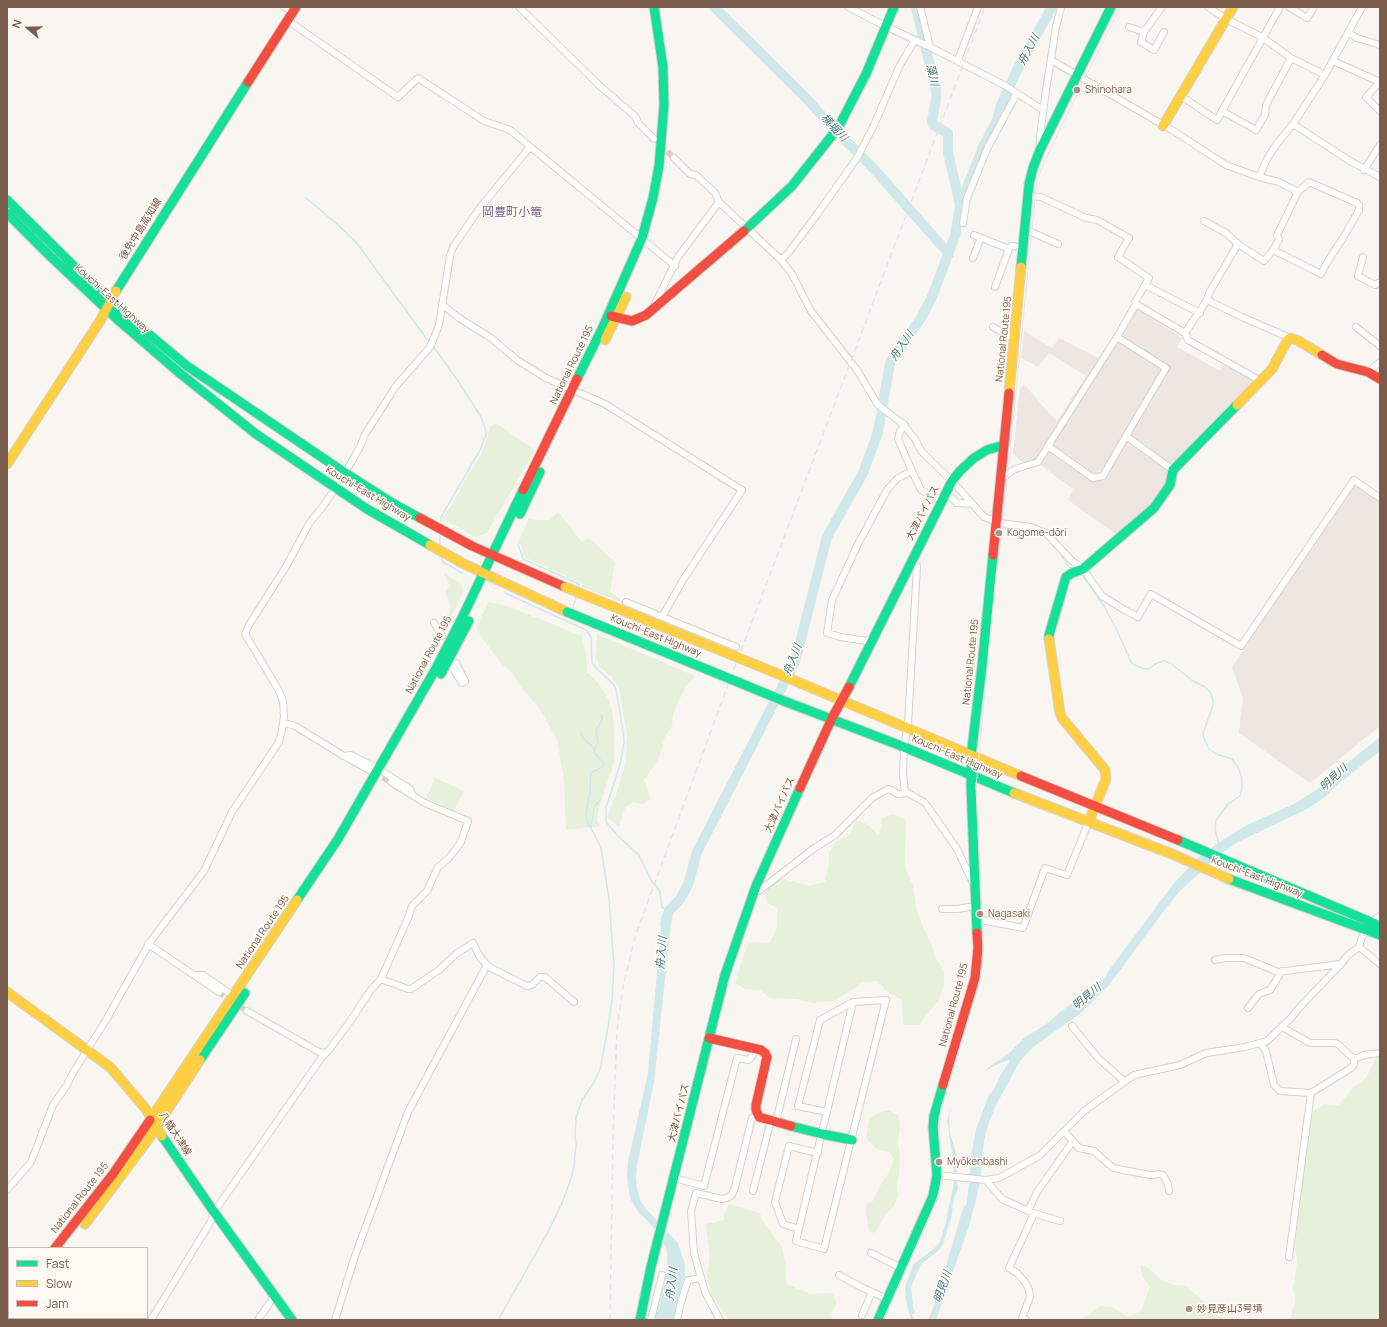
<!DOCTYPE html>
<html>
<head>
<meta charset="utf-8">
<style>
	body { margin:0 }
	#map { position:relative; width:1387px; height:1327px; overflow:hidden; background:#f9f5f0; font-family:Manrope,sans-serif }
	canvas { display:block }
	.frame { position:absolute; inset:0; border:8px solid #7a5c4d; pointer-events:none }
	.legend { position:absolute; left:8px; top:1247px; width:140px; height:72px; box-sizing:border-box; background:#fffaf3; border:1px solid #cabbb1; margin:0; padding:5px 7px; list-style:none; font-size:12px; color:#7a5c4d }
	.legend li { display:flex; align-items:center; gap:8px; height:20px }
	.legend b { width:20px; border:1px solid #cabbb1 }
	.north { position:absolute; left:8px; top:8px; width:40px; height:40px; -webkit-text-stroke:3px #fffaf3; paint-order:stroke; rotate:290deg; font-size:11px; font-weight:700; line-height:16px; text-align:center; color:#7a5c4d }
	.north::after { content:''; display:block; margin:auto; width:14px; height:18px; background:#7a5c4d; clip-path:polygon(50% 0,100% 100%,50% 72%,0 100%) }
</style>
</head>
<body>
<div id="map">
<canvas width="1387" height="1327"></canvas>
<div class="frame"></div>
<ul class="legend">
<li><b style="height:5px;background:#16e098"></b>Fast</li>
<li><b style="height:5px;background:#ffcf43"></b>Slow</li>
<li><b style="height:5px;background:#f24e42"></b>Jam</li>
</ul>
<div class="north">N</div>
</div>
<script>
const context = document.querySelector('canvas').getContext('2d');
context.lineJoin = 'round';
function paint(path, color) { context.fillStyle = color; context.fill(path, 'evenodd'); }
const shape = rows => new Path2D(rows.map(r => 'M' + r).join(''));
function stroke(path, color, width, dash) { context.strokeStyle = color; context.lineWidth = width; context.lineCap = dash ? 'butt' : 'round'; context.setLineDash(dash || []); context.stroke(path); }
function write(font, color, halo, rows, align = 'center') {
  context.font = font + ' Manrope,"Noto Sans JP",sans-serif'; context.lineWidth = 3; context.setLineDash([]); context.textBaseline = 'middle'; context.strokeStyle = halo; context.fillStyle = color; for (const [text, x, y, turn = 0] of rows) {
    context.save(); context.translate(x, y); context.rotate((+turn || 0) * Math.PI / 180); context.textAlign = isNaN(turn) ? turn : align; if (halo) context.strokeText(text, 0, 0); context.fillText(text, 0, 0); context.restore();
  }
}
const industrial = shape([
	[1137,309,1182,338,1177,347,1220,371,1224,365,1253,381,1176,462,1166,482,1150,506,1117,535,1068,500,1073,489,1035,461,1023,463,1013,454,1020,389,1024,384,1045,409,1057,421,1086,376,1049,353,1038,367,1021,358,1024,331,1052,348,1059,338,1105,361],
	[1354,483,1380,501,1380,726,1310,783,1239,733,1243,698,1232,667]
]);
const green = shape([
	[496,423,535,450,487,533,476,537,442,518,456,498,469,472,480,457,487,440,490,426],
	[558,512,582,542,589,538,615,562,610,592,625,603,624,604,582,587,581,583,524,557,520,544,518,543,529,518,535,520,550,520],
	[444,573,461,584,463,592,447,626,442,621,449,613,451,606,445,593,449,586],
	[489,602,507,606,582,636,586,655,587,672,598,683,607,697,612,710,614,728,614,763,599,807,597,820,600,826,566,830,564,780,557,739,538,706,523,690,512,673,501,663,482,638,476,626],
	[597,634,695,676,686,687,678,702,673,715,672,726,665,736,659,758,644,780,651,799,643,804,633,802,625,808,619,827,607,817,616,795,626,762,627,734,619,688,611,676,600,667,596,656],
	[435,778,464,791,454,811,426,798],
	[893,814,906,820,905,862,907,873,913,885,916,907,923,927,932,945,935,957,944,971,944,986,939,999,919,1025,903,1025,902,1000,885,990,878,981,862,982,851,991,834,1001,813,1003,797,999,770,998,760,990,745,989,735,983,744,954,749,942,770,943,777,926,777,908,767,903,764,893,774,883,783,879,810,886,825,882,829,864,829,852,836,842,850,835,856,820,867,824,879,836,882,818],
	[1378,1055,1380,1055,1380,1320,1290,1320,1295,1301,1293,1288,1297,1263,1292,1209,1294,1196,1296,1175,1299,1162,1299,1149,1313,1112,1324,1104,1338,1105,1355,1086,1366,1078],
	[889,1110,899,1116,900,1127,898,1143,900,1155,899,1173,897,1183,898,1196,894,1206,886,1214,875,1233,869,1231,866,1212,867,1204,873,1201,882,1182,889,1173,894,1160,890,1152,877,1149,866,1138,869,1119,878,1113],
	[729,1204,760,1213,763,1222,782,1247,785,1263,787,1284,810,1294,832,1293,837,1303,831,1314,833,1320,729,1320,721,1308,712,1297,707,1277,710,1256,706,1224,724,1220,725,1212],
	[1140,1264,1151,1270,1160,1279,1173,1285,1186,1286,1225,1320,1077,1320,1089,1315,1099,1306,1112,1307,1128,1317,1141,1311,1150,1286,1142,1276]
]);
const water = shape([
	[1380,737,1380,751,1337,785,1325,797,1309,808,1238,842,1226,850,1193,879,1178,893,1163,912,1109,985,1081,1013,1033,1047,1020,1061,996,1105,989,1122,984,1140,981,1175,978,1191,969,1226,936,1320,928,1320,935,1303,935,1295,937,1292,936,1286,942,1280,963,1208,967,1203,972,1150,976,1129,989,1095,993,1091,1000,1076,1009,1062,1009,1060,998,1064,983,1072,993,1064,1007,1055,1024,1038,1048,1023,1060,1012,1074,1002,1095,989,1098,983,1106,977,1107,973,1175,882,1200,856,1224,839,1245,826,1294,804,1318,789,1331,776],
	[666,911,672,913,654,1082,637,1165,636,1178,637,1189,641,1202,648,1211,678,1243,685,1264,685,1276,677,1302,674,1320,655,1320,665,1282,667,1266,667,1252,666,1248,650,1223,639,1213,631,1200,628,1187,627,1174,628,1162,648,1073,662,915],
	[951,1107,949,1121,950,1133,956,1153,958,1189,954,1198,951,1219,943,1244,938,1251,921,1264,911,1287,913,1307,915,1312,912,1315,915,1320,911,1320,906,1301,905,1288,907,1281,914,1264,937,1246,940,1241,945,1226,954,1182,953,1159,947,1121]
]);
const stream = shape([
	[306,198,337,224,356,242,429,342],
	[433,346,458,381,481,417,485,428,486,435,480,450,441,517,441,521],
	[440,536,440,544],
	[518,544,523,559,579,584,579,587],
	[1062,557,1070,568],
	[441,558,443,562,462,573],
	[1083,576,1104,606,1116,628,1131,662,1134,665,1145,669,1148,669,1157,663,1164,661,1170,663,1193,681,1205,687,1210,692,1213,699,1213,705,1203,734,1204,739,1209,749,1216,754,1232,759,1238,767,1242,778,1242,789,1240,796,1228,804,1216,820,1215,829,1219,845],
	[505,593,586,630,591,637,592,663,597,669,613,684,616,689,623,731,624,742,621,761,606,808,606,822,618,836,639,855,652,882,657,887,660,892,662,907,669,911],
	[573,608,576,597],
	[581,733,584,739,594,748,594,750],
	[591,828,594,807,601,799],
	[498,1320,548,1232,562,1203,572,1176,574,1166,576,1145,575,1136,576,1118,582,1100,596,1079,601,1066,608,1026,612,1000,614,965,609,899,601,848,591,828,587,822,586,814,590,791,591,773,602,767,604,764,594,752,598,742,596,731,602,720,602,716,600,714]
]);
const river = shape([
	[714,7,807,99,830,125,874,169,949,254],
	[916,7,936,91,936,100,932,121,933,125,948,133,948,152,960,205],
	[665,924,669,911,680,899,688,885,697,852,795,662,827,537,863,473,878,432,890,363,921,318,932,297,955,236,960,205,984,145,997,121,1001,105,1018,68,1052,7]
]);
const streetTunnel = shape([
	[661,145,674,158],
	[335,488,346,471],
	[375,773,391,782],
	[219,992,247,1011]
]);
const street = shape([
	[284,7,293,12],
	[519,7,601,87,636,117,638,123,654,139],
	[848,7,887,27,930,47,1006,86,1043,110],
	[920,7,930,47],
	[1162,7,1144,32,1141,42,1154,50,1164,32],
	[1208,7,1226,19,1262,37,1291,58,1325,75],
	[1289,7,1307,18,1314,7],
	[287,20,398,97,418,78,484,121,510,130,675,266],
	[1129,27,1144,32],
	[1349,33,1357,38,1380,45],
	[958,60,978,7],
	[1051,60,1172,130,1226,165,1259,177,1279,182,1298,192,1277,235,1279,240,1273,250,1321,274,1326,264,1343,238,1359,210,1359,205,1357,203,1309,182,1298,192],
	[1333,61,1380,82],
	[1380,82,1366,97,1380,111],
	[1181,96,1217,120,1280,7],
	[1222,111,1256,130,1265,115,1266,105,1291,58],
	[1293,124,1350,161,1380,177],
	[1040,143,1040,136,1046,90,1056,27,1061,7],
	[674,158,690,174,696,175,715,193,719,202,781,260,792,274,811,311,857,370,878,405,903,424,915,439,921,451,952,481,984,517,1000,523,1031,527,1046,533,1071,560,1083,569,1102,596,1123,609,1138,617,1151,594,1241,646,1354,480,1380,498],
	[1364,170,1380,145],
	[1259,177,1267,159,1276,145,1293,124,1325,75,1362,7],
	[1029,196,1041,197,1086,218,1097,220,1129,238,1118,257,1149,278,1145,285],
	[1204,221,1226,233,1238,244],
	[963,223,967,198,988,147,1017,93],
	[1025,231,1031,232,1058,244],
	[974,235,1009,249],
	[1363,257,1358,276,1375,285,1380,282],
	[973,258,981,238],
	[781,260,789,252,818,213,857,158,874,125,900,65,915,40],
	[995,287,1009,249,1011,246,1014,246,1024,249],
	[1207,300,1209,293,1238,244,1264,261,1273,250],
	[1136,304,1185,333],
	[443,305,459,318,491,338,517,360,546,378,605,404,742,490,683,580,662,617],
	[654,306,678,257,719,202],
	[993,327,1014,339],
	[1356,327,1380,346],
	[1117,337,1136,304,1135,302,1145,285,1200,313],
	[1368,372,1380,362],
	[1261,381,1188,340,1185,333,1207,300,1242,317,1290,338],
	[905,425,900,431,898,439,912,471],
	[1126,436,1166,368,1117,337,1048,446,1093,478,1103,476,1126,436,1173,470],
	[349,466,361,445,364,436,396,386,430,347,433,340,439,325,450,256,453,247,479,209,530,147],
	[1001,479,1015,469,1038,462,1048,446],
	[946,493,957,503,972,504],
	[626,602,736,647],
	[434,623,442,636],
	[873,639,866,641,841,637,827,633,832,600,858,544,887,490,898,478,912,471,921,490,942,500],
	[447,664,452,667,462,683,465,681,456,663],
	[283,724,288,724,295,726,344,756,351,755,379,769,410,789,412,793],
	[344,756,369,770],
	[905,793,903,774,904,747,908,724,917,566,912,561],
	[755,890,759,891,813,849,835,835,872,798,888,789,891,790,898,794,908,793,924,802,928,807,957,849,972,881],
	[942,909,957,909,976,906],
	[977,919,1023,928,1045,868,1067,875,1089,821],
	[148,944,219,992],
	[1359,947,1362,937,1372,922,1380,916],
	[1215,960,1225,958,1244,958,1278,972,1341,964],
	[194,975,203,975,235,997],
	[381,979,408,918,412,906,427,891,438,867,449,858,456,849,461,842,468,821,425,803,391,782],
	[1248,1008,1259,994,1270,990,1282,971],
	[247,1011,319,1052,325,1053],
	[1072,1026,1098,1058,1124,1081],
	[1282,1027,1310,1043,1335,1043,1339,1045,1354,1059,1364,1055,1380,1053],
	[1260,1043,1266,1051,1274,1085,1280,1091,1311,1093,1351,1068,1354,1064,1354,1059],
	[827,1112,798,1106,820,1020,853,1002,886,1000,824,1249,796,1241,853,1002],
	[776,1122,796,1039],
	[1064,1131,1079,1148,1094,1151,1113,1168,1150,1175,1160,1174,1163,1175,1168,1184,1169,1191],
	[937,1175,986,1180,999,1178,1039,1156,1084,1111,1134,1075,1180,1065,1206,1053,1245,1047,1267,1041,1291,1018,1299,1008,1341,964,1348,955,1359,947,1380,964],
	[674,1178,704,1186,737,1058,749,1060,757,1049],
	[986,1180,1002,1199,1033,1213,1032,1218,1009,1268,1017,1273,1025,1282,1029,1290,1030,1297,1022,1318,1026,1320],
	[7,1190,31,1162,53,1105,67,1085,71,1076,106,1020,150,942,204,871,232,812,279,742,282,730,284,717,283,701,278,689,245,634,249,625,287,565,310,522,321,509,332,493],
	[753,1191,771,1120],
	[1028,1211,1037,1192,1073,1141],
	[1033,1213,1060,1221],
	[799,1229,783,1224,775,1202,789,1146,818,1153],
	[871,1253,901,1268],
	[1289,1257,1311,1093],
	[839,1275,861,1287,887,1299],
	[862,1315,872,1292],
	[113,1318,116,1320],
	[35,1320,36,1318],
	[151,1320,211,1221,214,1212,322,1057,329,1050,351,1020,370,991,381,979,408,989,411,989,439,970,456,954,473,943,480,957,487,965,491,968,527,986,532,985,540,977,545,977,574,1002],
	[258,1320,275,1295],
	[335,1320,355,1256,408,1112,487,965],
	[651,1320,662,1275],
	[677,1320,681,1302,688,1280,701,1278],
	[720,1320,705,1292,694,1253,691,1211,696,1193,722,1199,727,1198,732,1195,735,1187,752,1118,759,1117]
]);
const fast = shape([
	[7,200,110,302,187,366,342,471,394,504,420,518],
	[7,213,51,257,117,319,182,375,256,434,367,509,430,545],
	[744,231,792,186,838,128,866,74,894,7],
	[1021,267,1029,184,1033,168,1040,150,1111,7],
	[116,291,248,82],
	[577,379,602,329,642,238,653,198,659,166,664,105,663,67,654,7],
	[520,514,540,472],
	[1049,639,1049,635,1066,577,1072,573,1083,569,1154,508,1170,485,1173,470,1237,405],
	[441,674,469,621],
	[849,687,952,481,960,471,974,458,987,450,1004,445],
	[784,701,904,747,1014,793],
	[1178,840,1380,926],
	[1229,879,1380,935],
	[297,900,338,839,435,670,462,618,523,490],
	[977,933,971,787,971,756,982,666,993,555],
	[200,1060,245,993],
	[791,1126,822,1134,852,1140],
	[162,1136,214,1212,292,1320],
	[7,1301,9,1299],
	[7,1314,9,1312],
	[640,1320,651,1267,725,975,756,886,800,788],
	[878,1320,933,1196,937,1175,933,1127,934,1116,943,1085]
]);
const slow = shape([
	[1163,126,1233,7],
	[605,340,626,297],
	[1009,393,1021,267],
	[1237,405,1272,369,1287,341,1290,338,1297,340,1322,355],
	[7,464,100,321,116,291],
	[430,545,464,564,567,612],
	[1049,639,1060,713,1062,718,1105,770,1106,779,1089,821],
	[793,680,1021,776],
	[1014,793,1172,854,1229,879],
	[7,992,110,1067,145,1108,162,1136],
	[150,1120,297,900],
	[85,1224,147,1141,200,1060]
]);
const jam = shape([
	[248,82,296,7],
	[611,316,632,321,646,315,744,231],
	[1322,355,1337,364,1368,372,1380,379],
	[523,490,577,379],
	[420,518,472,546,565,587],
	[993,555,1009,393],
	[1021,776,1178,840],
	[800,788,832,718,849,687],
	[709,1038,761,1050,765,1053,767,1057,756,1105,756,1110,759,1117,791,1126],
	[943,1085,975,978,978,948,977,933],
	[55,1248,113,1174,150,1120]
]);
const tram = shape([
	[883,1320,932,1211,939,1192,942,1176,939,1130,941,1108,979,984,983,960,983,934,976,787,995,586,1004,513,1037,180,1045,160,1120,7]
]);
const rail = shape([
	[610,1320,613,1136,617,1029,623,987,636,934,728,685,985,7]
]);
const fastBridge = shape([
	[567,612,784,701]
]);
const slowBridge = shape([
	[565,587,793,680]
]);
const markers = [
	[1077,90,4,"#a69286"],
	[999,533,4,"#a69286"],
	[980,914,4,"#a69286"],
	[939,1162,4,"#a69286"],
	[1189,1309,4,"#a69286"]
];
const poiNames = [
	["Shinohara",1085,90],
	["Kogome-dōri",1007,533],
	["Nagasaki",988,914],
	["Myōkenbashi",947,1162],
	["妙見彦山3号墳",1197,1309]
];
const streetNames = [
	["後免中島高知線",141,229,-58],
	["Kouchi-East Highway",112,299,42],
	["National Route 195",1004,339,-84],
	["National Route 195",572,365,-64],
	["Kouchi-East Highway",368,494,31],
	["大津バイパス",923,513,-63],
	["Kouchi-East Highway",656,636,22],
	["National Route 195",429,655,-62],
	["National Route 195",971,662,-84],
	["Kouchi-East Highway",957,757,23],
	["大津バイパス",780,805,-66],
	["Kouchi-East Highway",1257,877,21],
	["National Route 195",263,932,-56],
	["National Route 195",954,1005,-75],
	["大津バイパス",679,1113,-76],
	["八幡大津線",175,1134,57],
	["National Route 195",80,1198,-52]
];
const waterNames = [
	["舟入川",1029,50,-62],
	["藻川",932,75,77],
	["横堀川",834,128,47],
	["舟入川",902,346,-56],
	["舟入川",793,660,-69],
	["明見川",1334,778,-43],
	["舟入川",662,953,-85],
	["明見川",1087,997,-40],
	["舟入川",672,1284,-83],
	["明見川",943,1287,-71]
];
const quarterNames = [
	["岡豊町小篭",512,213]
];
paint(industrial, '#ede5e0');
paint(green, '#e7f0db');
paint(water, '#d0e8ea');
stroke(stream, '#d0e8ea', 1.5);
stroke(river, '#d0e8ea', 10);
stroke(streetTunnel, '#d9cfc7', 6, [6, 3]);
stroke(street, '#d7d1cb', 8);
stroke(fast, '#d9d2cb', 11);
stroke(slow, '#d9d2cb', 11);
stroke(jam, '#d9d2cb', 11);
stroke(street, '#fefefd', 6);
stroke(fast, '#16e098', 9);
stroke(slow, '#ffcf43', 9);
stroke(jam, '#f24e42', 9);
stroke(tram, '#e6e3e7', 1);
stroke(rail, '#e6e3e7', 1.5, [6, 4]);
stroke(fastBridge, '#dad1cc', 11, []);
stroke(slowBridge, '#dad1cc', 11, []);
stroke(fastBridge, '#16e098', 9);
stroke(slowBridge, '#ffcf43', 9);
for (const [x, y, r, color] of markers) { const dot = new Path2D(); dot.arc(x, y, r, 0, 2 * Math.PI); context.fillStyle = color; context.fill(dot); stroke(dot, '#fffaf3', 1.5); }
write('10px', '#7a5c4d', '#fffaf3', poiNames, 'left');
write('10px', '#7a5c4d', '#fffaf3', streetNames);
write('italic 11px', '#437c86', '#fffaf3', waterNames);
write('12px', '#846695', '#fffaf3', quarterNames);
</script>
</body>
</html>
